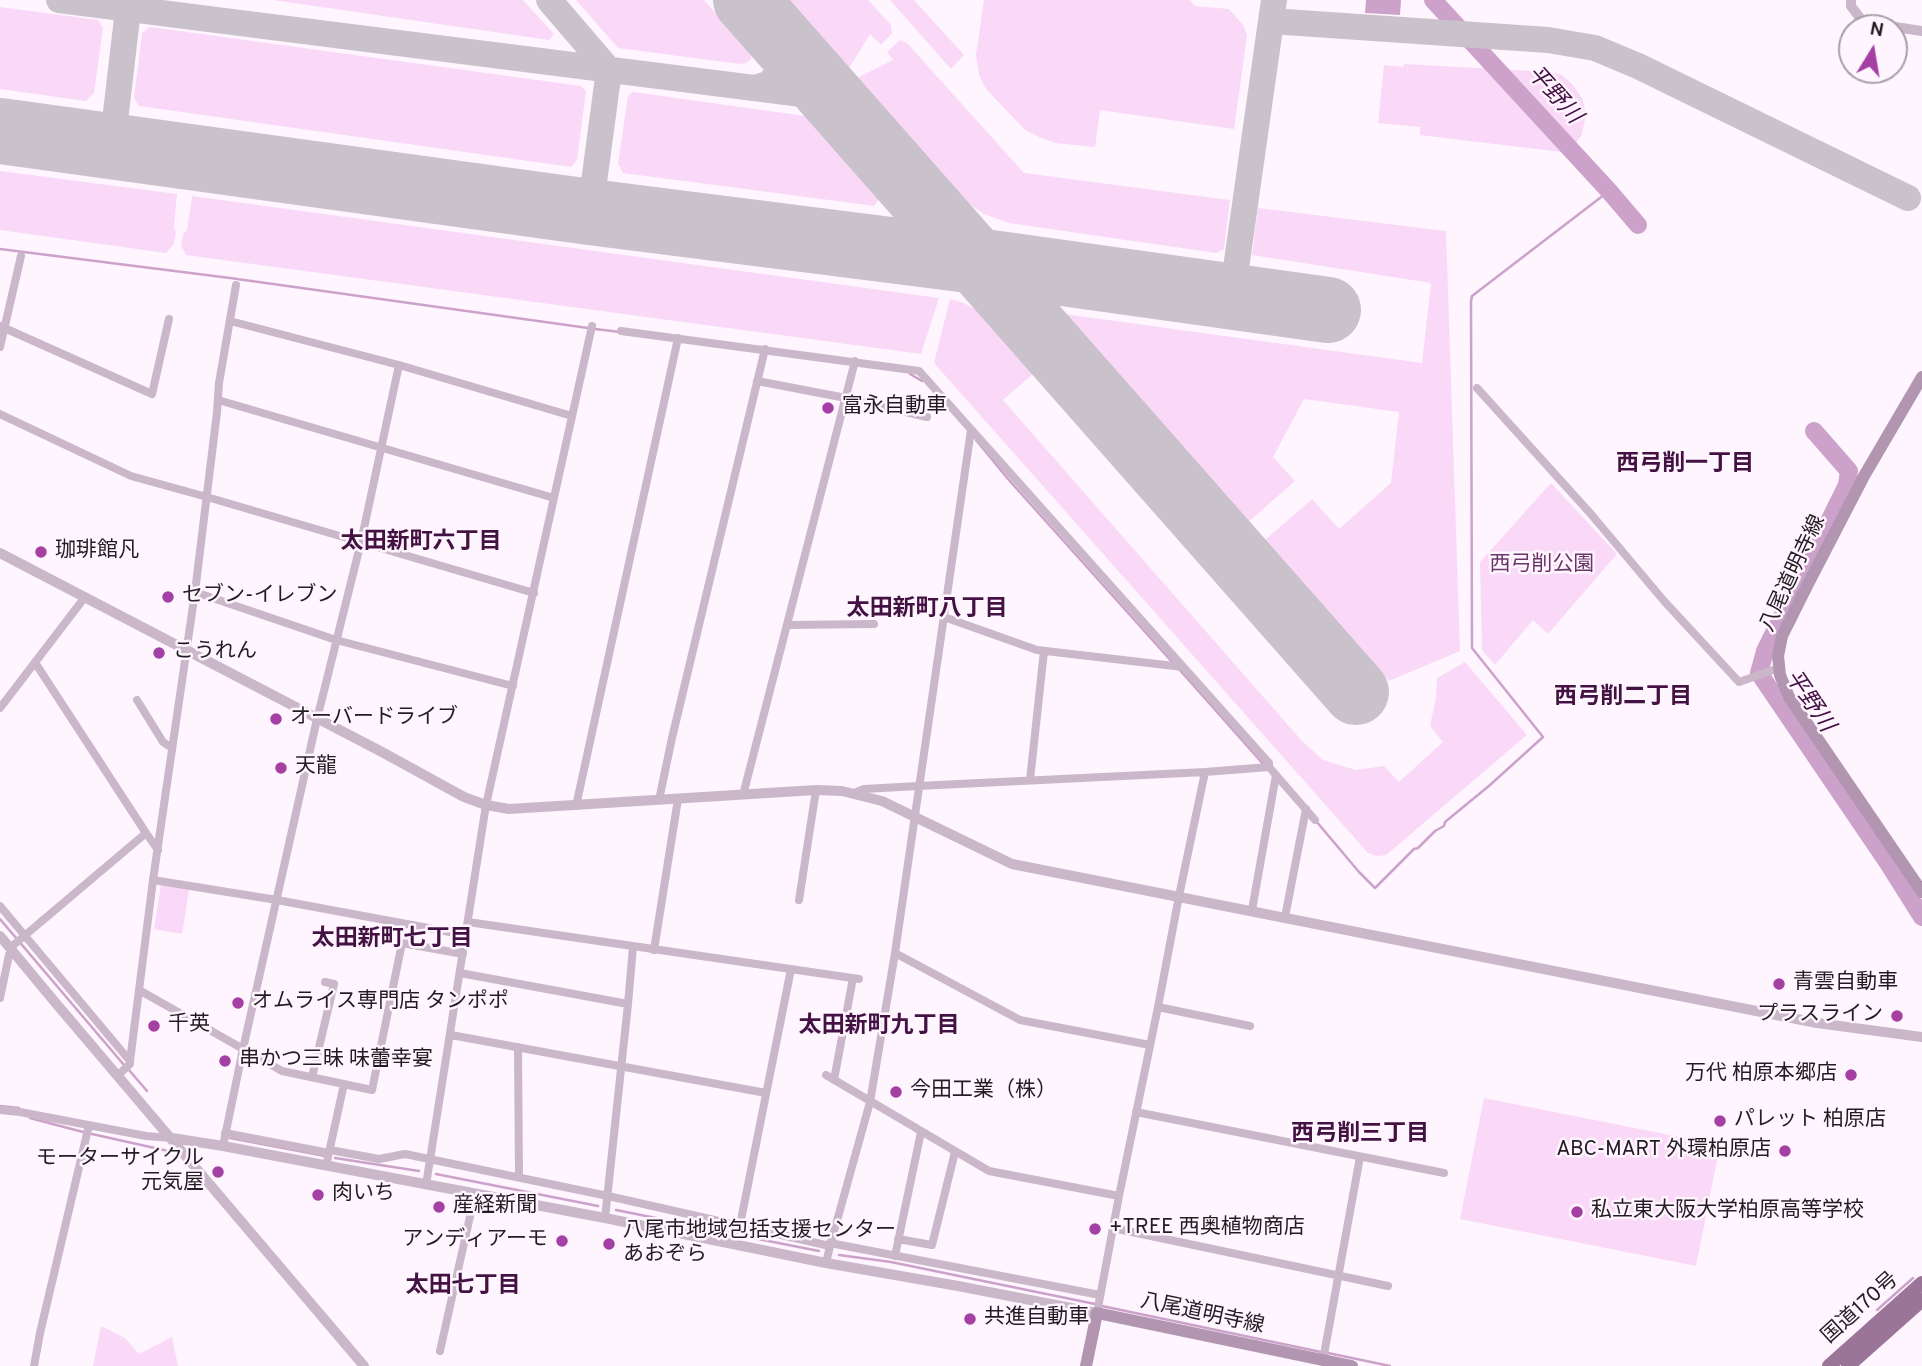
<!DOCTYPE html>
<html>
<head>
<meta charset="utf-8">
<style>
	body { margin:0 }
	#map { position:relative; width:1922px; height:1366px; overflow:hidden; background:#fef5fe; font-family:Overpass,sans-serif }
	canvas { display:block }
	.north { position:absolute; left:1838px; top:14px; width:70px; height:70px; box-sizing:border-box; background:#fef5fe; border:2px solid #a79ea6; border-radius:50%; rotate:11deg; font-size:19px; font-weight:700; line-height:28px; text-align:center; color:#241c23 }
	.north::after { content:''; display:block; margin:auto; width:24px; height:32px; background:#a43fa4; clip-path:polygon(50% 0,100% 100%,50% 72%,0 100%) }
</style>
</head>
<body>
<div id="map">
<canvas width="1922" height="1366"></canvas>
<div class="north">N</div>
</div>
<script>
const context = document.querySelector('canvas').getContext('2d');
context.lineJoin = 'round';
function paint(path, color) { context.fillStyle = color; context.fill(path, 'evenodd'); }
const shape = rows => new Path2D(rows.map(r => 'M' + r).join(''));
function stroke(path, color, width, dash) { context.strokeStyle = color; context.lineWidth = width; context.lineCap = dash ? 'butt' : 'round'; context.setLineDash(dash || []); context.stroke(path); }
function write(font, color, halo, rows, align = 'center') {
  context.font = font + ' Overpass,"Noto Sans JP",sans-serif'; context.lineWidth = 5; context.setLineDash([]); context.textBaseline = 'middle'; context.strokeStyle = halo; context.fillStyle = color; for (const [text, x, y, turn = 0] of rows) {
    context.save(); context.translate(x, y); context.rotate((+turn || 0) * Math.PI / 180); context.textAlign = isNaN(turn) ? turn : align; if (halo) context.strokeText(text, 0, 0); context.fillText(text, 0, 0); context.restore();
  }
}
const green = shape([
	[273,0,523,0,554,34,549,40],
	[576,0,704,0,751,53,751,59,746,63,740,64,618,48],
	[784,0,868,0,891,25,892,33,881,45,870,34,848,70],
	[890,0,914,0,964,55,951,69],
	[984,0,1190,0,1195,6,1229,9,1244,26,1247,36,1234,129,1100,110,1095,147,1056,143,1041,138,1025,130,986,89,979,75,976,55],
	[0,7,98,20,103,28,94,93,86,101,0,89],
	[150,27,581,86,586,91,577,160,571,167,139,106,134,98,142,33],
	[900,40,907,43,1024,173,1230,200,1224,249,1216,253,1009,223,984,214,964,200,853,80,893,60,887,52],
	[1404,64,1551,72,1562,75,1572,84,1582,98,1586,114,1582,134,1575,145,1568,151,1562,152,1420,135,1420,127,1378,123,1384,65,1403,67],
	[633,92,805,116,879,199,874,206,867,205,623,173,618,164,628,96],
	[0,171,177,194,174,227,176,232,174,244,166,253,0,230],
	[192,196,939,298,921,354,186,255,181,246,183,234,187,230],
	[1258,208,1446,231,1460,651,1389,681,1265,540,1312,499,1339,529,1391,483,1399,412,1304,399,1273,457,1295,481,1246,524,1064,314,1422,363,1431,283,1252,255],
	[950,299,964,303,983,314,1035,372,1003,400,1302,741,1323,760,1356,770,1384,766,1399,782,1443,742,1430,726,1436,697,1437,678,1465,662,1527,735,1386,855,1377,856,1368,853,934,363],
	[1551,483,1617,554,1548,634,1533,620,1495,665,1482,650,1480,562],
	[161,885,189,890,182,934,154,929],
	[1484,1098,1720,1145,1696,1266,1460,1219],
	[101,1326,125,1338,139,1354,172,1337,178,1366,93,1366]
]);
const water = shape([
	[1366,0,1401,0,1400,15,1365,13]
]);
const stream = shape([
	[0,249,230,278,588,328],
	[595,329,620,332],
	[910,374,922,381],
	[976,440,1008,479,1173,663],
	[1178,668,1264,765],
	[1316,821,1359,872,1375,888,1414,849,1418,848,1435,831,1444,826,1445,822,1490,785,1543,737,1472,648,1471,302,1472,296,1609,191],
	[0,919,124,1065],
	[129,1070,147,1091],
	[0,1106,19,1108],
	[30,1118,83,1132,168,1151],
	[230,1138,325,1156],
	[335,1158,419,1171],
	[436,1174,598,1206],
	[616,1210,676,1222],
	[696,1226,729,1233],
	[748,1237,819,1251],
	[839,1255,891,1262,1095,1304],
	[1102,1306,1321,1352],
	[1877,1310,1913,1278],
	[1328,1353,1390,1366]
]);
const river = shape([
	[1433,0,1609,191,1638,225],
	[1814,431,1849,471,1847,485,1765,651,1759,673,1888,863,1922,917]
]);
const taxiway = shape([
	[59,0,833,98],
	[549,0,609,70,590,212],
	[1271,21,1548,40,1595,48,1638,66,1908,198],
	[755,88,768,84,777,75,781,62,780,39],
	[112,146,128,10],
	[1203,293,1228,279,1236,268,1274,0]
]);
const runway = shape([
	[746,0,1356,692],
	[0,131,590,212,977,261,1328,310]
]);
const minor = shape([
	[230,321,399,365,572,416],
	[0,326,152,394,169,319],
	[621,331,919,371,1269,763,1269,767,1315,820],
	[0,347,21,256],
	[757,381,846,398,927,417],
	[1477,388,1590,513,1664,601,1739,682,1779,668],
	[218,400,554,498],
	[0,414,131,476,207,497,534,593],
	[195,592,336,640,513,686],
	[944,617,1037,650,1183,667],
	[787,625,874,624],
	[36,664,146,833],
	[137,700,163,742,172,748],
	[0,708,85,597],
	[1030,780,1044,651],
	[854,793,864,789,918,786,1205,772,1269,767],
	[743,795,855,361],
	[659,800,672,738,765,349],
	[576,806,678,338],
	[153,880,277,900,466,935],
	[799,900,816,790],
	[0,906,130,1061],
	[1252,910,1276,775],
	[1285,917,1306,809],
	[468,922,859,979],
	[10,948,146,833,158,850],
	[654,950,678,799],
	[895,953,1020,1020,1150,1045],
	[460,973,628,1004],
	[139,990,282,1071,372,1090,402,943,463,954],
	[0,998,9,955],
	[1158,1007,1250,1026],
	[451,1035,766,1093],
	[518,1047,519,1177],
	[826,1075,989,1171,1119,1196],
	[117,1076,130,1064,130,1061,153,880,195,592,217,412,219,383,236,285],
	[312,1077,334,984,325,982],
	[834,1080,853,978],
	[0,1110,20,1112,146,1136,172,1138],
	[1136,1112,1444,1173],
	[225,1133,329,1153],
	[223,1146,243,1049,317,719,361,542,399,365],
	[330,1150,379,1159,405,1154,608,1196,830,1246],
	[326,1166,344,1084],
	[426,1185,486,805,592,326],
	[605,1218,628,1004,633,947],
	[1113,1228,1388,1286],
	[898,1239,932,1245,955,1152],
	[830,1243,1100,1295],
	[736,1245,791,969],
	[895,1256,921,1132],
	[826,1263,830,1246,870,1102,895,953,971,430],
	[1097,1313,1119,1196,1158,1007,1179,896,1205,772],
	[440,1351,475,1194],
	[1323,1360,1360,1157],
	[34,1366,40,1333,89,1125]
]);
const tertiary = shape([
	[1851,0,1851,6,1863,22,1922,31],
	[0,553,382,752,464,797,486,805,509,809,816,790,842,791,882,801,1012,864,1817,1023,1922,1037],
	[0,936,54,1001,364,1366],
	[172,1138,223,1146,605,1218,826,1263,958,1286,1097,1313]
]);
const secondary = shape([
	[1922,377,1864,476,1808,584,1782,636,1778,656,1780,675,1789,697,1922,892],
	[1086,1366,1097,1313,1352,1366]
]);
const trunk = shape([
	[1829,1366,1922,1283],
	[1848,1366,1922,1300]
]);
const markers = [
	[828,408,7,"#a43fa4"],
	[41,552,7,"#a43fa4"],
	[168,597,7,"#a43fa4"],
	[159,653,7,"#a43fa4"],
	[276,719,7,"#a43fa4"],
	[281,768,7,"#a43fa4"],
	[1779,984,7,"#a43fa4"],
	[238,1003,7,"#a43fa4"],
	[1897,1016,7,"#a43fa4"],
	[154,1026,7,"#a43fa4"],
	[225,1061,7,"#a43fa4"],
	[1851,1075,7,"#a43fa4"],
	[896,1092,7,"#a43fa4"],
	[1720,1121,7,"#a43fa4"],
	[1785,1151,7,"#a43fa4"],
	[218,1172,7,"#a43fa4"],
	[318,1195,7,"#a43fa4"],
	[439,1207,7,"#a43fa4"],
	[1577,1212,7,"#a43fa4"],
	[1095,1229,7,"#a43fa4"],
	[562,1241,7,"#a43fa4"],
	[609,1244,7,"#a43fa4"],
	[970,1319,7,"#a43fa4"]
];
const poiNames = [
	["富永自動車",842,408],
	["珈琲館凡",55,552],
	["セブン-イレブン",182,597],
	["こうれん",173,653],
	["オーバードライブ",290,719],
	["天龍",295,768],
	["青雲自動車",1793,984],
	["オムライス専門店 タンポポ",252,1003],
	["プラスライン",1883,1016,"right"],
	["千英",168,1026],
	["串かつ三昧 味蕾幸宴",239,1061],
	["万代 柏原本郷店",1837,1075,"right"],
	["今田工業（株）",910,1092],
	["パレット 柏原店",1734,1121],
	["ABC-MART 外環柏原店",1771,1151,"right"],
	["モーターサイクル",204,1160,"right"],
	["元気屋",204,1184,"right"],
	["肉いち",332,1195],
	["産経新聞",453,1207],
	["私立東大阪大学柏原高等学校",1591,1212],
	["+TREE 西奥植物商店",1109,1229],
	["八尾市地域包括支援センター",623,1232],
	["あおぞら",623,1256],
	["アンディアーモ",548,1241,"right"],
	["共進自動車",984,1319]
];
const parkNames = [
	["西弓削公園",1542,566]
];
const streetNames = [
	["八尾道明寺線",1794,574,-65],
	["国道170号",1861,1309,-42],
	["八尾道明寺線",1202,1315,12]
];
const waterNames = [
	["平野川",1553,96,48],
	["平野川",1808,702,56]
];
const neighbourhoodNames = [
	["西弓削一丁目",1685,465],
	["太田新町六丁目",421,543],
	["太田新町八丁目",927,610],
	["西弓削二丁目",1623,698],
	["太田新町七丁目",392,940],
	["太田新町九丁目",879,1027],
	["西弓削三丁目",1360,1135],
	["太田七丁目",463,1287]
];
paint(green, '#f9d9f7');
paint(water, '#cca2ca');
stroke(stream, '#cca2ca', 2.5);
stroke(river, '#cca2ca', 18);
stroke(taxiway, '#cac2ca', 26);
stroke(runway, '#cac2ca', 66);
stroke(minor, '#cab7c9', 8);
stroke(tertiary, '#cab7c9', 10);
stroke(secondary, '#b296b1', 12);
stroke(trunk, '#9a7598', 14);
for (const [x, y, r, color] of markers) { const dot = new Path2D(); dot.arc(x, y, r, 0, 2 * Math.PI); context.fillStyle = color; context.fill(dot); stroke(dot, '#fef5fe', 2.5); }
write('21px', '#241c23', '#fef5fe', poiNames, 'left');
write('21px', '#6b376a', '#fef5fe', parkNames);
write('21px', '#241c23', '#fef5fe', streetNames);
write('italic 23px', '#431143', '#fef5fe', waterNames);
write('bold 23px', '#431242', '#fef5fe', neighbourhoodNames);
</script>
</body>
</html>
